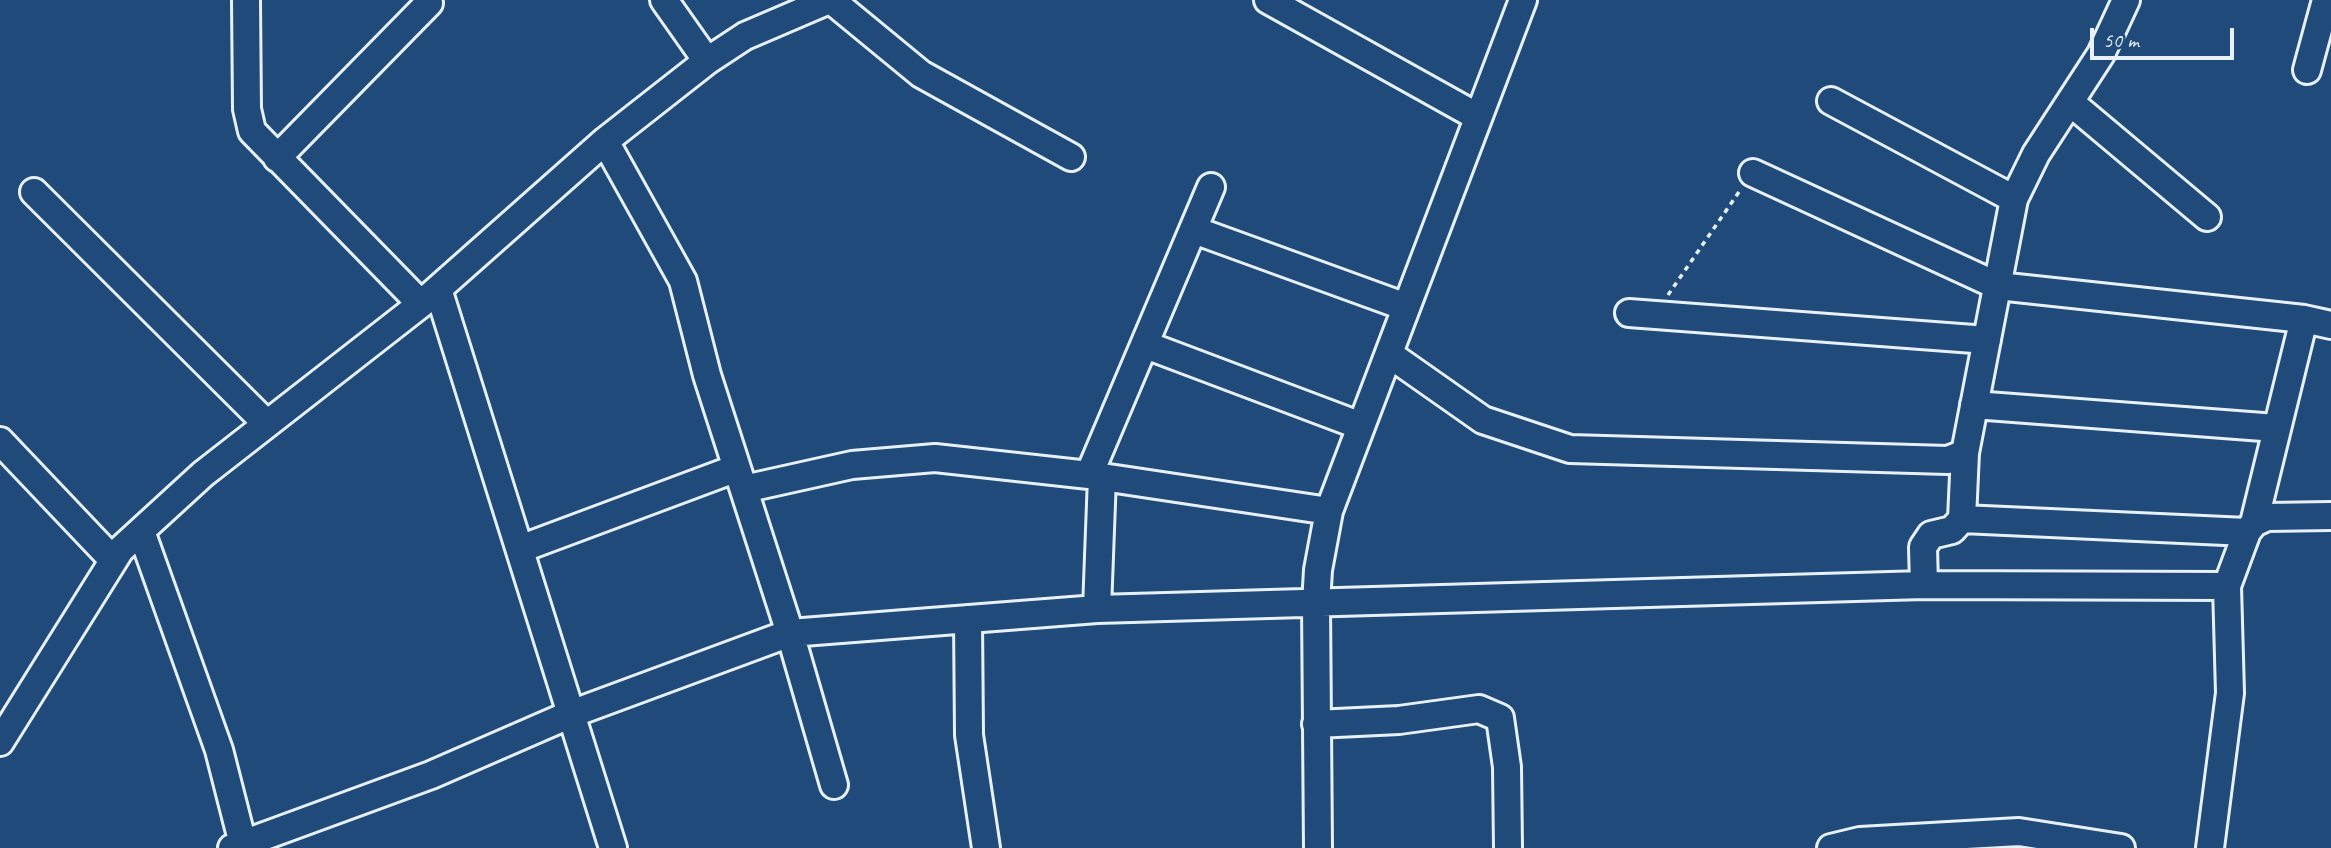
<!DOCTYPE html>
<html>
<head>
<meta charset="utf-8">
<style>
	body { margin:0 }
	#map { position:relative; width:2331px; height:848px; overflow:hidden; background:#1f4a7a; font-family:Caveat,sans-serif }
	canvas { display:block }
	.scale { position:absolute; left:2090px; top:28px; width:144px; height:32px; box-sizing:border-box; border:4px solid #e8f1f8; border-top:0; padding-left:9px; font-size:21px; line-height:24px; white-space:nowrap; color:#e8f1f8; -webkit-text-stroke:5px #1f4a7a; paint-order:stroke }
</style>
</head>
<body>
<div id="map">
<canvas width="2331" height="848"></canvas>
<div class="scale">50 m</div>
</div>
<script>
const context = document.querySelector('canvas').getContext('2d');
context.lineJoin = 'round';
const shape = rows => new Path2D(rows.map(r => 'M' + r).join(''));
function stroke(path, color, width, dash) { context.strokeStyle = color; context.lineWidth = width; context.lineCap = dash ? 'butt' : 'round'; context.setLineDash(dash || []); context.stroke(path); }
const path = shape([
	[1668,295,1741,189]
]);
const minor = shape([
	[246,0,247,109,252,131,421,304],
	[664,0,707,61],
	[831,0,921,74,1071,157],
	[1268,0,1478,117],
	[2307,70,2326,0],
	[1831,101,2014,199],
	[2070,102,2207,217],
	[605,141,683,281,707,375,790,633,834,785],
	[277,158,429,3],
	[1753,173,1998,286,2304,319,2331,325],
	[34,192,267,424],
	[1194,230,1406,307],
	[438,289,613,848],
	[1629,313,1987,340],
	[1146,345,1361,426],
	[1389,354,1483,420,1570,449,1948,460,1965,453],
	[1974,405,2276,428],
	[0,441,113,560],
	[1089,475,1211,187],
	[744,489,852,465,935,458,1089,475,1329,511],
	[1962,519,2247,532],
	[2254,523,2304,319],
	[141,531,219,750,244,848],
	[520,549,737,468],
	[1924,585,1923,547,1931,535,1952,530,1962,519,1965,453,2014,199,2036,154,2101,54,2126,0],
	[1097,609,1102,477],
	[968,619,969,735,986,848],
	[1316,724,1399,720,1479,709,1500,718,1507,767,1508,848],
	[0,742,120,550,203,474,421,304,605,141,707,61,745,36,829,0],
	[232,848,431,775,571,714,790,633,1097,609,1924,585,2227,586,2247,532,2254,523,2267,517,2331,516],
	[1318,848,1316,604,1318,570,1329,511,1523,0],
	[1831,848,1860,841,2019,832,2121,848],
	[2210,848,2230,693,2227,586]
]);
stroke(minor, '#e8f1f8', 32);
stroke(path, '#e8f1f8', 3.5, [5, 5]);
stroke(minor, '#1f4a7a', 26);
</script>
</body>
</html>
